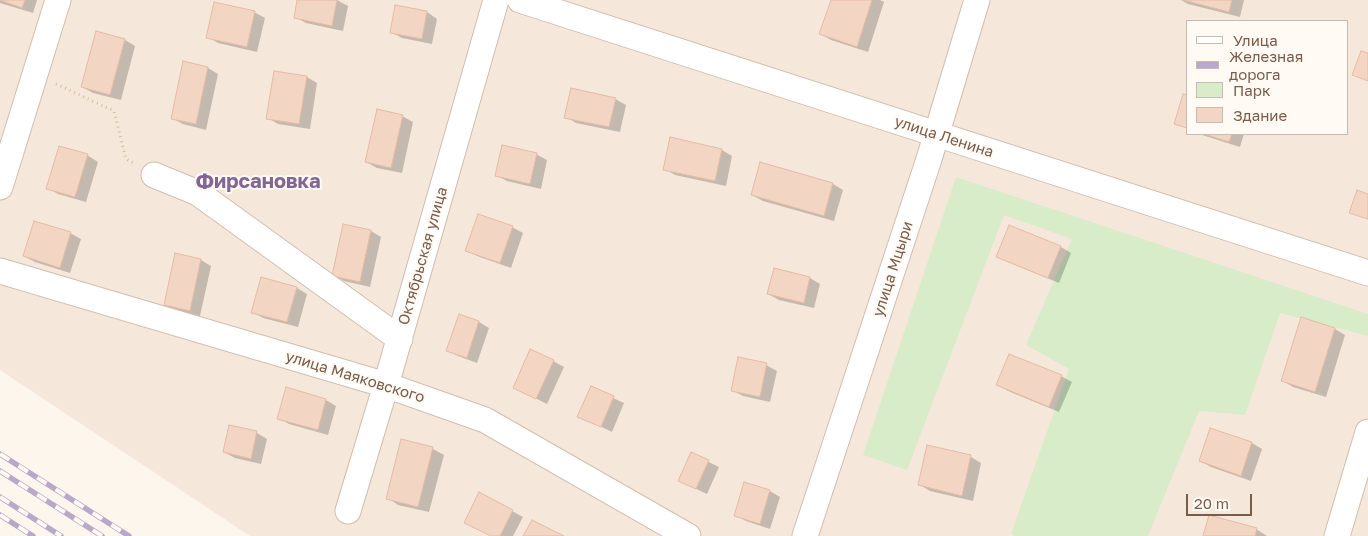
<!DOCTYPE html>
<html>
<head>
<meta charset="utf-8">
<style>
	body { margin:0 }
	#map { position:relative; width:1368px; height:536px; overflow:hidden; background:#fdf6ec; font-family:"Golos Text",sans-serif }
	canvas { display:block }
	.legend { position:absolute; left:1186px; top:20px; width:162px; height:115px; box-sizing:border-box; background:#fffaf3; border:1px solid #cabbb1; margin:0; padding:6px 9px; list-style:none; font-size:15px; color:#7a5c4d }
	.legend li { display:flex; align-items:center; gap:10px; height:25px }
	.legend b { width:25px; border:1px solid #cabbb1 }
	.scale { position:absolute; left:1186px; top:494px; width:66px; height:22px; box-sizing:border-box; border:2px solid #7a5c4d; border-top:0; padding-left:6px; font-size:15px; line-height:18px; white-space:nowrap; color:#7a5c4d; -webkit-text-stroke:4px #fffaf3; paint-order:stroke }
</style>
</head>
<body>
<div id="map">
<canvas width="1368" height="536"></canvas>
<ul class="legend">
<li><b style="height:6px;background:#fff"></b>Улица</li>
<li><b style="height:6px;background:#b9a8c9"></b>Железная дорога</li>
<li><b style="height:14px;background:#d8ecc9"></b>Парк</li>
<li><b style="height:14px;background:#f3d5c3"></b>Здание</li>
</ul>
<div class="scale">20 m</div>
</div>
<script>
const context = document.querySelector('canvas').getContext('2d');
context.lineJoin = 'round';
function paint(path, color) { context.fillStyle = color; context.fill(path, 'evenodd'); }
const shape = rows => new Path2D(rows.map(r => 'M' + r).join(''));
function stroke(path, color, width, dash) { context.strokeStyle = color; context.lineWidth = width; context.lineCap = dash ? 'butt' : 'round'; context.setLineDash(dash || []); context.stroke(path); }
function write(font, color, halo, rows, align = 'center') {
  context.font = font + ' "Golos Text",sans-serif'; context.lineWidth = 4; context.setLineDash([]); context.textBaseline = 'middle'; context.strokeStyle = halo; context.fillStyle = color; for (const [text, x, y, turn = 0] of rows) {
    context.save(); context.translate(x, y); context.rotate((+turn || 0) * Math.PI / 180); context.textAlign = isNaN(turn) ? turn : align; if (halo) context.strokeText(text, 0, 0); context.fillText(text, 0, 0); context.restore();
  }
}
const residential = shape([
	[0,0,1368,0,1368,536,250,536,0,370],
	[1187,21,1347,21,1347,134,1187,134]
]);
const green = shape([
	[956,177,1368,314,1368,336,1280,313,1245,415,1199,411,1148,536,1016,536,1011,534,1069,369,1026,345,1072,239,1004,215,907,470,863,455]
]);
const shadow = shape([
	[0,0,37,0,33,13,0,3],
	[299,0,337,0,348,6,343,31,306,23,295,17],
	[832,0,880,0,884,2,868,52,831,40,821,34],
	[1181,0,1244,0,1240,17,1188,4],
	[396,6,427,12,437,19,432,44,402,38,391,32],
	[254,12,265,18,257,52,218,43,208,37],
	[125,40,135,46,121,100,93,93,82,87],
	[184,63,208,68,218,74,206,130,183,124,172,118],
	[307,77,317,83,310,129,278,124,268,118],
	[615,99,626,105,620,132,576,123,566,117],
	[402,116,413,122,402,173,377,168,366,162],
	[1199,134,1244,134,1240,147],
	[671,139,722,150,732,156,726,186,675,175,665,169],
	[536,154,547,160,541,189,507,181,496,175],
	[87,155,98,162,86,202,58,194,48,188],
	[833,184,843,190,834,221,763,201,752,195],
	[344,225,371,231,381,237,370,287,344,281,333,275],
	[512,227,523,233,511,268,477,256,467,250],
	[1010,227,1061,247,1071,253,1059,283,1008,262,997,256],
	[70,233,81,239,70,273,35,262,24,256],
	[201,260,211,266,200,316,176,311,165,305],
	[774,269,810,278,820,284,814,308,779,300,768,294],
	[297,288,307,294,298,327,263,318,253,312],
	[459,316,479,322,489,328,477,363,458,356,447,350],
	[1302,318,1335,329,1345,335,1326,397,1293,387,1283,381],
	[553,361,564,367,547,404,525,393],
	[766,365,777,371,770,402,743,396,732,390],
	[1061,376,1072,382,1059,412,1008,391,998,385],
	[591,388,624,403,612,432,579,416],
	[287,389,326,400,336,406,328,435,289,424,279,418],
	[1211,429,1252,443,1262,449,1251,481,1211,467,1200,461],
	[257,433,267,439,261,464,235,458,224,452],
	[402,441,433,449,444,455,429,512,398,505,388,498],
	[928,447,971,457,981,463,973,501,930,491,920,485],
	[692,454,719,467,707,494,690,486],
	[770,491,780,497,770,529,746,521,735,515],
	[512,511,523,517,513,536,492,536],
	[1256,529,1267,536,1204,536]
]);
const building = shape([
	[0,0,25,0,22,8,0,0],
	[297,0,337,0,332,26,294,18,297,0],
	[831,0,872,0,857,47,819,34,831,0],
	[1183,0,1232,0,1229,12,1183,0],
	[214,2,255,11,247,47,206,38,214,2],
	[395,5,427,11,422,39,390,33,395,5],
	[96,31,125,39,110,95,81,87,96,31],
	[1361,51,1368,53,1368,81,1352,75,1361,51],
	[183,61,208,67,196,124,171,119,183,61],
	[274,71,307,76,299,124,266,119,274,71],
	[571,88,616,98,609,127,564,118,571,88],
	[1183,94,1187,95,1187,128,1174,124,1183,94],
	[377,109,403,115,391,168,365,162,377,109],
	[1204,134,1232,134,1229,142,1204,134],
	[670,137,722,149,715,181,663,170,670,137],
	[502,145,537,153,530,184,495,176,502,145],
	[59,146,88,154,75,197,46,189,59,146],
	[760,162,833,183,824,216,751,195,760,162],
	[1357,190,1368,194,1368,219,1349,213,1357,190],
	[478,214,513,226,500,263,465,251,478,214],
	[34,221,71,232,60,268,23,256,34,221],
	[343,224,371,230,360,282,332,276,343,224],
	[1009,225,1061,246,1048,278,996,257,1009,225],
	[175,253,201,259,190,311,164,305,175,253],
	[774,268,810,277,804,303,767,294,774,268],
	[261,277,297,287,287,322,251,313,261,277],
	[459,314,479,321,467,358,446,351,459,314],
	[1301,317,1335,328,1315,392,1281,381,1301,317],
	[530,349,554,360,536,399,513,388,530,349],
	[1009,354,1062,375,1049,407,996,385,1009,354],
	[738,357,767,363,760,397,731,391,738,357],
	[591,386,614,396,601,427,577,417,591,386],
	[286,387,326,399,318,430,277,419,286,387],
	[229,425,257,431,251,459,223,452,229,425],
	[1210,428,1252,442,1241,476,1199,461,1210,428],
	[401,439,433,447,418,507,386,499,401,439],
	[927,445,971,455,962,496,918,485,927,445],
	[691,452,709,460,696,489,678,481,691,452],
	[744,482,770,490,760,524,734,516,744,482],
	[479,492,513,510,500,536,491,536,464,523,479,492],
	[1209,515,1257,528,1255,536,1203,536,1209,515],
	[532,520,564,536,523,536,532,520]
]);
const path = shape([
	[56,84,114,111,126,159,135,164]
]);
const minor = shape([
	[520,0,1368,273],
	[154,175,198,193,400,339],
	[0,187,58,0],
	[0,271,386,385,485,420,688,536],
	[348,511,386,385,496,0],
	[805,536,929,159,977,0],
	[1337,536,1368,432]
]);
const rail = shape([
	[0,454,129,536],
	[0,471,102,536],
	[0,497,61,536],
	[0,515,33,536]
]);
const streetNames = [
	["улица Ленина",944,137,18],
	["Октябрьская улица",423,256,-74],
	["улица Мцыри",893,269,-72],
	["улица Маяковского",355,377,17]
];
const districtNames = [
	["Фирсановка",258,182]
];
paint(residential, '#f5e8da');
paint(green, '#d8ecc9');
paint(shadow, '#0003');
paint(building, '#f3d5c3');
stroke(building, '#e6bba3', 1);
stroke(minor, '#d1beb0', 27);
stroke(path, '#d9b8a5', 3, [1, 4]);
stroke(minor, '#fff', 25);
stroke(rail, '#b9a8c9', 5.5);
stroke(rail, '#fffaf3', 4, [11]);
write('15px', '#7a5c4d', '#fffaf3', streetNames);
write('bold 20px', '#846695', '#fffaf3', districtNames);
</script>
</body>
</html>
